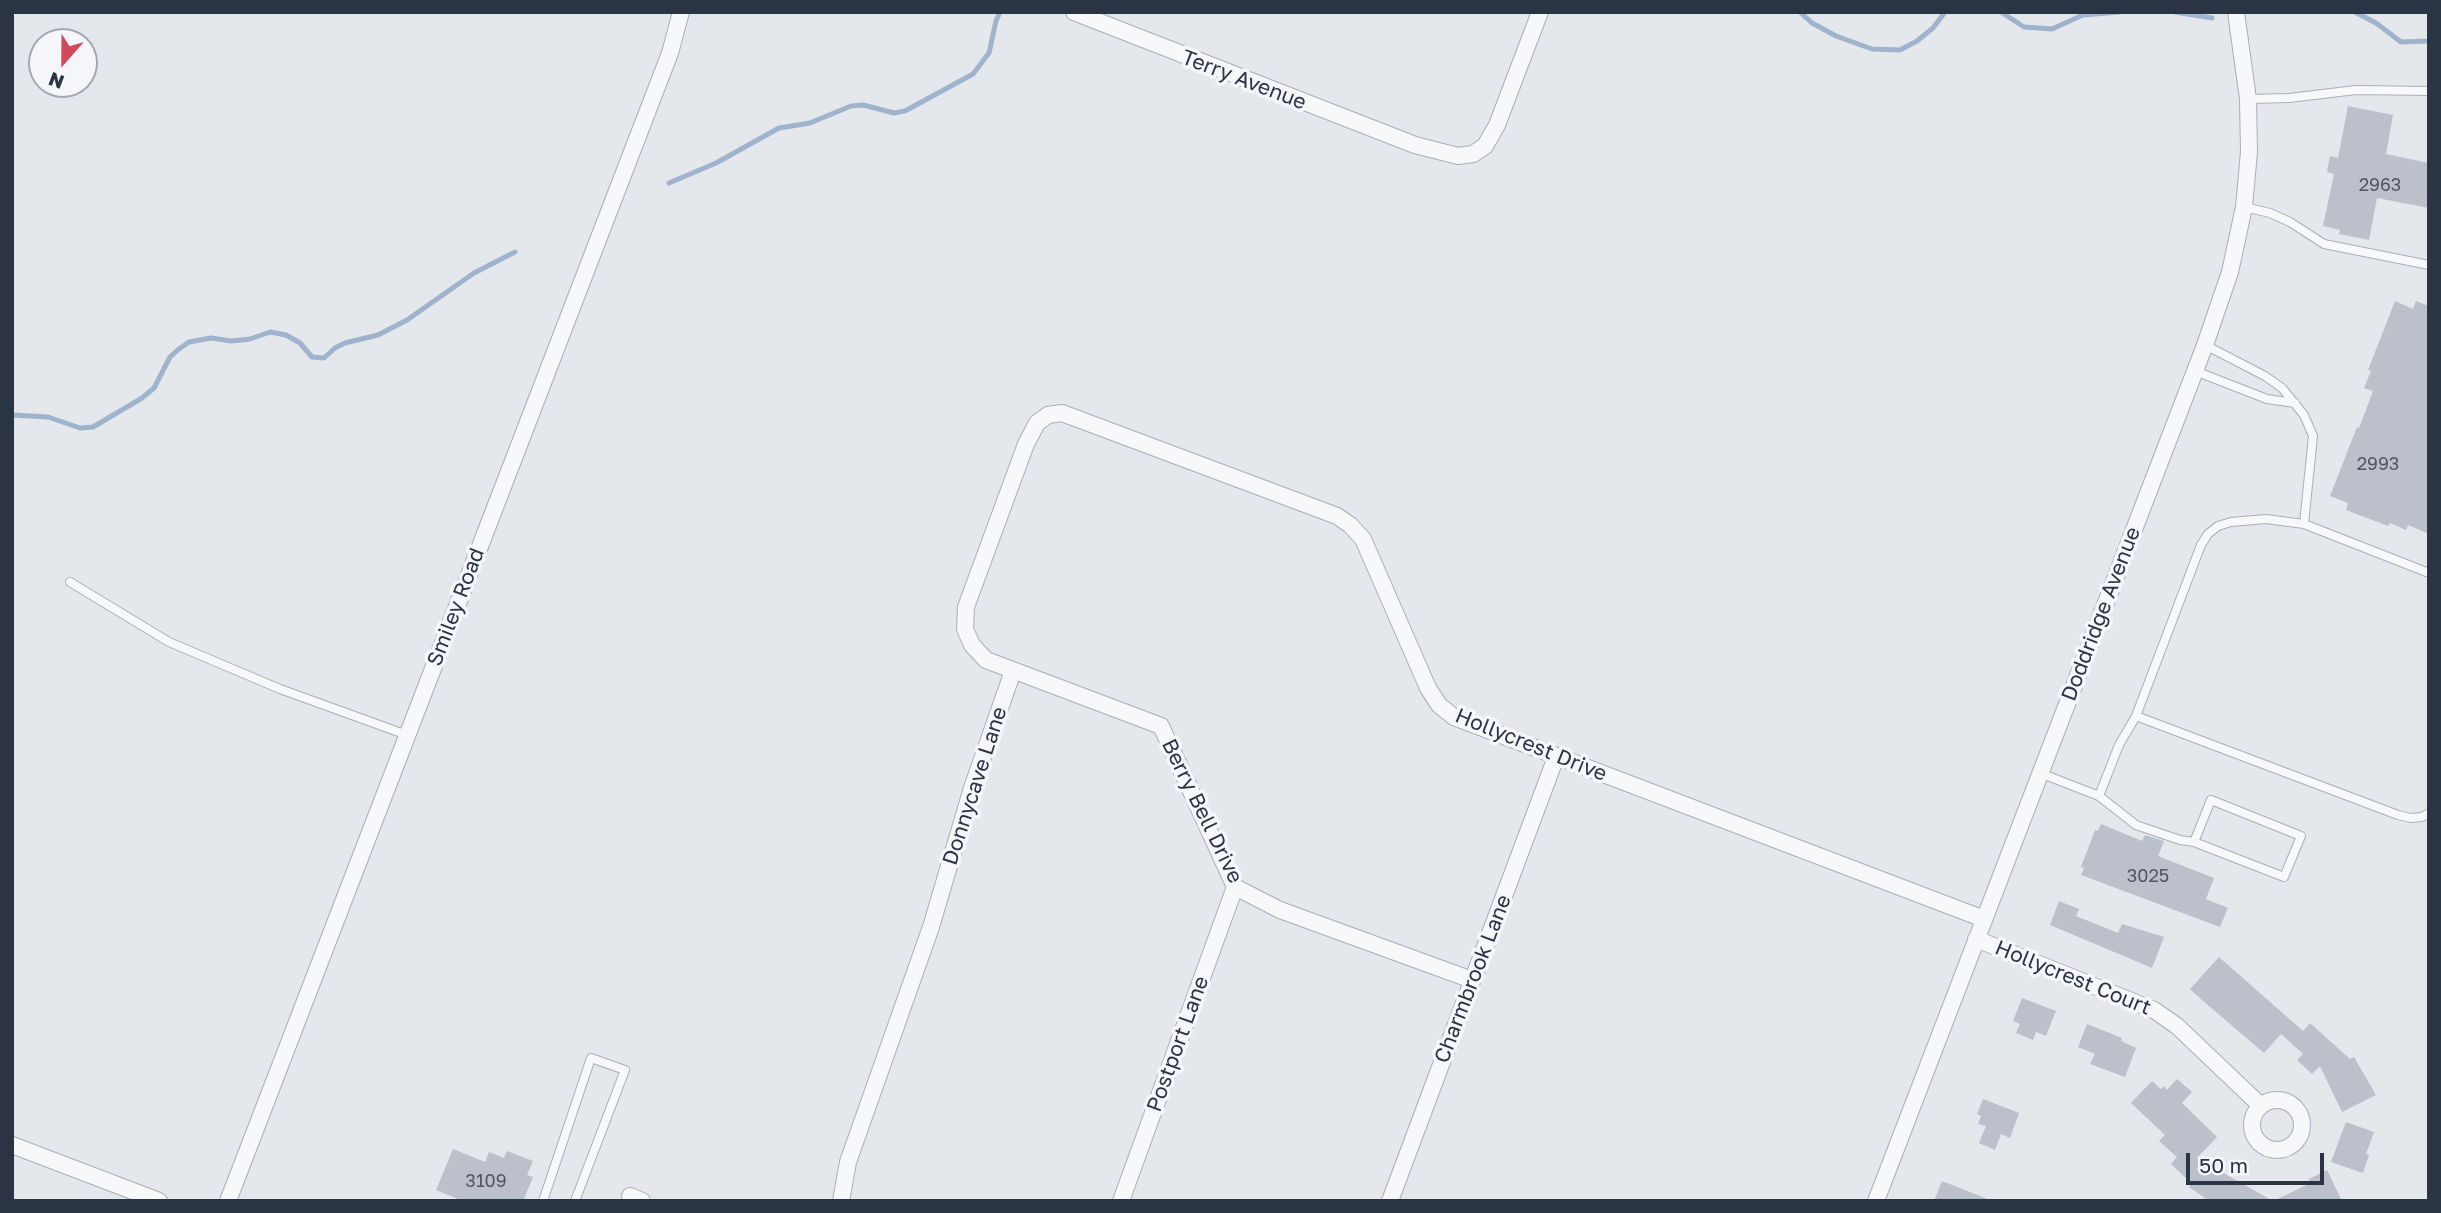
<!DOCTYPE html>
<html>
<head>
<meta charset="utf-8">
<style>
	body { margin:0 }
	#map { position:relative; width:2441px; height:1213px; overflow:hidden; background:#e4e7ec; font-family:"Golos Text",sans-serif }
	canvas { display:block }
	.frame { position:absolute; inset:0; border:14px solid #2b3445; pointer-events:none }
	.north { position:absolute; left:28px; top:28px; width:70px; height:70px; box-sizing:border-box; background:#f4f6f9; border:2px solid #a4a8b1; border-radius:50%; rotate:201deg; font-size:19px; font-weight:700; line-height:28px; text-align:center; color:#2b3445 }
	.north::after { content:''; display:block; margin:auto; width:24px; height:32px; background:#d1495b; clip-path:polygon(50% 0,100% 100%,50% 72%,0 100%) }
	.scale { position:absolute; left:2186px; top:1153px; width:138px; height:32px; box-sizing:border-box; border:4px solid #2b3445; border-top:0; padding-left:9px; font-size:21px; line-height:24px; white-space:nowrap; color:#2b3445; -webkit-text-stroke:5px #f4f6f9; paint-order:stroke }
</style>
</head>
<body>
<div id="map">
<canvas width="2441" height="1213"></canvas>
<div class="frame"></div>
<div class="north">N</div>
<div class="scale">50 m</div>
</div>
<script>
const context = document.querySelector('canvas').getContext('2d');
context.lineJoin = 'round';
const shape = rows => new Path2D(rows.map(r => 'M' + r).join(''));
function stroke(path, color, width, dash) { context.strokeStyle = color; context.lineWidth = width; context.lineCap = dash ? 'butt' : 'round'; context.setLineDash(dash || []); context.stroke(path); }
function paint(path, color) { context.fillStyle = color; context.fill(path, 'evenodd'); }
function write(font, color, halo, rows, align = 'center') {
  context.font = font + ' "Golos Text",sans-serif'; context.lineWidth = 7; context.setLineDash([]); context.textBaseline = 'middle'; context.strokeStyle = halo; context.fillStyle = color; for (const [text, x, y, turn = 0] of rows) {
    context.save(); context.translate(x, y); context.rotate((+turn || 0) * Math.PI / 180); context.textAlign = isNaN(turn) ? turn : align; if (halo) context.strokeText(text, 0, 0); context.fillText(text, 0, 0); context.restore();
  }
}
const stream = shape([
	[1800,12,1812,23,1836,36,1872,49,1900,50,1917,41,1933,28,1945,12],
	[2001,12,2024,27,2052,29,2083,15,2119,12],
	[2175,12,2212,18],
	[2355,12,2376,23,2401,42,2429,41],
	[669,183,716,163,779,128,810,123,851,106,863,105,894,113,905,111,973,74,989,53,996,21,1000,12],
	[12,415,48,417,80,428,93,427,142,398,154,388,170,357,179,349,189,342,211,338,231,341,250,339,270,332,286,335,300,343,312,357,324,358,335,348,345,343,378,335,407,320,474,273,515,252]
]);
const building = shape([
	[2348,106,2393,115,2386,154,2429,163,2429,208,2377,198,2369,240,2339,234,2340,230,2323,226,2334,174,2327,172,2330,156,2338,158],
	[2395,301,2413,309,2416,301,2429,306,2429,534,2408,525,2406,530,2390,523,2388,526,2346,510,2348,503,2330,496,2357,427,2359,428,2373,391,2364,388,2371,371,2368,370],
	[2101,824,2142,841,2145,835,2164,841,2158,856,2214,878,2206,899,2228,908,2220,927,2081,875,2084,868,2081,867,2095,830,2098,831],
	[2059,901,2079,909,2076,916,2118,933,2122,924,2164,937,2152,968,2050,925],
	[2219,957,2303,1031,2310,1023,2350,1059,2354,1057,2376,1095,2342,1112,2320,1066,2312,1074,2297,1060,2303,1054,2281,1034,2264,1053,2202,1000,2190,989],
	[2022,998,2056,1011,2046,1036,2036,1032,2033,1040,2016,1033,2020,1024,2013,1021],
	[2087,1024,2122,1038,2121,1041,2136,1048,2125,1077,2090,1064,2095,1054,2078,1047],
	[2177,1079,2192,1092,2182,1103,2217,1137,2197,1158,2273,1201,2311,1183,2309,1179,2327,1170,2342,1201,2209,1201,2189,1187,2191,1183,2171,1164,2177,1157,2159,1141,2165,1135,2131,1103,2152,1081,2161,1089,2164,1086,2167,1090],
	[1983,1099,2019,1113,2010,1138,2001,1134,1995,1150,1979,1143,1986,1126,1978,1124,1981,1116,1977,1114],
	[2346,1122,2374,1132,2366,1154,2369,1155,2363,1173,2331,1162],
	[453,1149,485,1162,489,1152,504,1158,507,1151,533,1161,527,1175,533,1177,523,1201,463,1201,436,1190],
	[1942,1181,1990,1200,1990,1201,1934,1201]
]);
const service = shape([
	[2248,99,2289,98,2356,90,2429,91],
	[2244,207,2270,213,2290,222,2324,244,2429,265],
	[2205,345,2265,376,2282,388,2304,415,2313,436,2304,524,2429,573],
	[2195,371,2267,399,2295,403],
	[70,582,169,642,280,689,407,735],
	[2136,716,2398,815,2411,818,2422,817,2429,813],
	[2040,773,2099,796,2119,745,2136,716,2201,545,2208,534,2218,526,2231,522,2266,519,2304,524],
	[2099,796,2136,825,2180,840,2194,842,2284,877,2301,836,2211,800,2194,842],
	[543,1201,591,1058,625,1070,575,1201]
]);
const minor = shape([
	[1074,12,1415,145,1458,156,1473,154,1485,146,1497,125,1540,12],
	[1976,939,2154,1010,2177,1026,2261,1106],
	[1472,980,1280,910,1235,887,1161,726,986,660,972,645,965,629,966,607,1026,444,1037,423,1048,415,1062,413,1337,516,1350,525,1363,539,1428,688,1439,705,1454,717,1984,919],
	'2252 1125a25 25 0 1 1 50 0a25 25 0 1 1-50 0Z',
	[12,1145,159,1201],
	[630,1196,642,1201],
	[228,1201,670,53,681,12],
	[841,1201,848,1162,931,927,972,788,1013,671],
	[1121,1201,1235,887],
	[1390,1201,1556,757],
	[1876,1201,2205,345,2230,272,2244,207,2249,152,2248,99,2236,12]
]);
const numberNames = [
	["2963",2380,185],
	["2993",2378,464],
	["3025",2148,876],
	["3109",486,1181]
];
const streetNames = [
	["Terry Avenue",1244,80,21],
	["Smiley Road",456,607,-69],
	["Doddridge Avenue",2101,614,-69],
	["Hollycrest Drive",1531,745,22],
	["Donnycave Lane",975,786,-72],
	["Berry Bell Drive",1202,811,64],
	["Hollycrest Court",2073,978,22],
	["Charmbrook Lane",1473,979,-69],
	["Postport Lane",1178,1044,-70]
];
stroke(stream, '#9fb4cc', 5);
paint(building, '#bbc0ca');
stroke(service, '#a9aeb7', 10);
stroke(minor, '#a9aeb7', 18);
stroke(service, '#f7f8fa', 8);
stroke(minor, '#f7f8fa', 16);
write('18px', '#4f5766', null, numberNames);
write('21px', '#2b3445', '#f4f6f9', streetNames);
</script>
</body>
</html>
